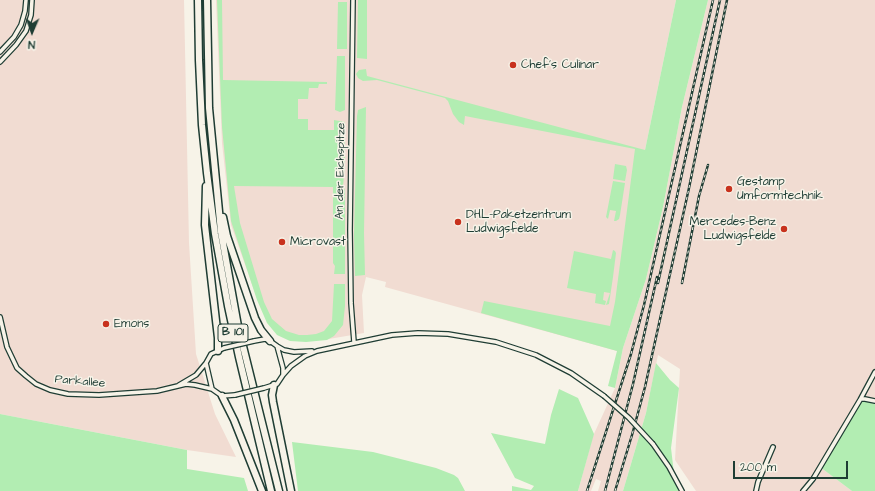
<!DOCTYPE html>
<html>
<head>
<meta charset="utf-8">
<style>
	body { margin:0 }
	#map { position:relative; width:875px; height:491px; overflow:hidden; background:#f7f3e8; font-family:"Architects Daughter",sans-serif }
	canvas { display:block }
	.north { position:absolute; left:12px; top:12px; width:40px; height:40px; -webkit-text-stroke:3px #f7f3e8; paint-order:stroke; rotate:182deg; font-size:11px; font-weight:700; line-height:16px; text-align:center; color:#1f3d34 }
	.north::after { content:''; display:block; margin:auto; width:14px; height:18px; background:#1f3d34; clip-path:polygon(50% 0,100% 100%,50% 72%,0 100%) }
	.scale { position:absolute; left:733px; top:461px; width:115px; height:18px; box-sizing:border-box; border:2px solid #1f3d34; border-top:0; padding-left:5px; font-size:12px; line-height:14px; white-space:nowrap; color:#1f3d34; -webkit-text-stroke:3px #f7f3e8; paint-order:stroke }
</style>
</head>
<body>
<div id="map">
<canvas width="875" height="491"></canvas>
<div class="north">N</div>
<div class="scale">200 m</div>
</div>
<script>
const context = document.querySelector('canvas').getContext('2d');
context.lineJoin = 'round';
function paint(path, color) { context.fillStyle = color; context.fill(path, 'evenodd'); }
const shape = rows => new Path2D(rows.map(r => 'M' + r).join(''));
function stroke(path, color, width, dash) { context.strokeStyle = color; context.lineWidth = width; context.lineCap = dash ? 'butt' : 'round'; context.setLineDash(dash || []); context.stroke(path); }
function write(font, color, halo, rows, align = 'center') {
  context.font = font + ' "Architects Daughter",sans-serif'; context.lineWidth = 3; context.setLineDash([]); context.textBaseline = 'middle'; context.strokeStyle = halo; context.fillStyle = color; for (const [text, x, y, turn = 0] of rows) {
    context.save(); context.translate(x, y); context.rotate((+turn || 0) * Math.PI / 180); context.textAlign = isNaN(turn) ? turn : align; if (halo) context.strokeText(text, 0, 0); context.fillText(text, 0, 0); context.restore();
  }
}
const built = shape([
	[0,0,184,0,189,243,196,354,215,414,236,457,187,450,0,414],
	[216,0,676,0,645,150,617,351,385,287,386,282,366,277,362,295,364,333,323,340,289,340,259,304,231,225,222,143],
	[708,0,875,0,875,404,860,400,820,467,852,491,696,491,675,460,680,369,658,355,646,413,623,491,598,491,601,481,596,479,591,491,578,491,593,436,615,388,623,348,646,279,663,207,682,107]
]);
const green = shape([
	[217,0,222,0,223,80,327,82,327,84,319,84,318,88,309,88,308,99,298,99,298,119,308,119,308,130,334,130,334,120,345,122,345,166,343,186,345,190,345,274,334,274,335,266,333,263,333,187,234,186,240,223,264,302,272,319,286,331,299,335,307,335,316,334,324,331,332,321,334,284,345,284,345,306,343,325,334,336,327,340,306,342,290,341,277,335,267,323,257,300,231,221,222,127],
	[358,0,367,0,367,59,357,58],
	[676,0,708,0,682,107,663,207,646,279,623,348,615,388,608,386,617,351,481,313,484,301,610,326,615,302,635,149,465,116,464,125,459,122,453,114,448,101,445,98,377,80,363,81,358,78,356,74,359,70,366,69,367,76,645,150],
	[338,2,347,2,347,49,337,49],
	[337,56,345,56,345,110,340,112,335,110],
	[366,107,364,233,365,275,355,276,354,235,357,116,358,110],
	[615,164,626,166,627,170,625,181,613,179],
	[613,181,625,183,620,215,619,219,616,221,614,221,616,211,610,210,608,219,606,217],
	[613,250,615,251,616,253,613,277,609,304,606,305,610,293,604,292,603,300,606,301,605,305,595,303,596,294,567,288,574,251,611,259],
	[656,363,670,380,679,388,671,448,675,482,679,491,623,491,646,413],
	[559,389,578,398,594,434,578,491,512,491,512,486,531,490,534,486,515,478,491,433,545,444,551,415],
	[860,400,875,404,875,491,852,491,820,467],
	[0,414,187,450,187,469,244,478,248,491,0,491],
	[292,442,373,452,436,468,454,475,458,478,465,491,298,491]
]);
const street = shape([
	[353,0,350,230,351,303,354,342],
	[0,52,14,37,21,25,25,11,26,0],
	[0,62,16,45,26,31,31,15,32,0],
	[0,317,7,347,17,368,26,376,36,384,50,390,68,394,99,395,157,391,186,384,195,385,212,389],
	[254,341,265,339,270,341,277,346,283,368,283,375,277,384,264,388],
	[277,346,284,350,294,352,312,351],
	[224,348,211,354,206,363,212,389,222,396,235,395],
	[283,375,291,366,305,356,317,351,392,335,418,333,448,334,496,342,536,355,571,373,604,396],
	[179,385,196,375,206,363],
	[861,399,865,399,875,401],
	[653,444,669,467,682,491],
	[756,491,758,482,773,447],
	[803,491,813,479,860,400,875,372]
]);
const highway = shape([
	[198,0,199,60,202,125,207,173,215,234,228,306,239,357,271,491],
	[207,0,209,108,221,232,238,326,279,491],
	[206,186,205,225,218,338,218,351],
	[223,217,227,236,255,318,261,330,270,341],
	[274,385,272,395,273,402,291,491],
	[222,396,234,420,262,491]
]);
const rail = shape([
	[658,283,720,0],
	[682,283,699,196,708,165],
	[587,491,631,354,644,305,713,0],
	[605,491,633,384,657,277],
	[615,491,632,435,645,387,689,188,727,0]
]);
const streetBridge = shape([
	[224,348,254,341],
	[235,395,264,388],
	[604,396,629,418,653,444]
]);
const markers = [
	[513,65,4,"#c8321e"],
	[729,189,4,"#c8321e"],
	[458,222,4,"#c8321e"],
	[784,229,4,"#c8321e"],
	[282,242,4,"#c8321e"],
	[106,324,4,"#c8321e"]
];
const shields = [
	[233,333,30]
];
const shieldNames = [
	["B 101",233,333]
];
const poiNames = [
	["Chef's Culinar",521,65],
	["Gestamp",737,182],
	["Umformtechnik",737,196],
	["DHL-Paketzentrum",466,215],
	["Ludwigsfelde",466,229],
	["Mercedes-Benz",776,222,"right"],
	["Ludwigsfelde",776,236,"right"],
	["Microvast",290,242],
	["Emons",114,324]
];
const streetNames = [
	["An der Eichspitze",341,171,-89],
	["Parkallee",80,382,5]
];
paint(built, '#f1dcd2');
paint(green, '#b2edb2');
stroke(street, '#1f3d34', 6);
stroke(highway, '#1f3d34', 9);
stroke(street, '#f7f3e8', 3.5);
stroke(highway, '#f7f3e8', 6);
stroke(rail, '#1f3d34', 2.5);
stroke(rail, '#f7f3e8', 1, [3]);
stroke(streetBridge, '#1f3d34', 6, []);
stroke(streetBridge, '#f7f3e8', 3.5);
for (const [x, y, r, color] of markers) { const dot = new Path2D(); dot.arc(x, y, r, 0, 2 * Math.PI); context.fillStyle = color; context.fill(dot); stroke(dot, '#f7f3e8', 1.5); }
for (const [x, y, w] of shields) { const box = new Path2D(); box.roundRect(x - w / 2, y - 9, w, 18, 3); context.fillStyle = '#f7f3e8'; context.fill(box); stroke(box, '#1f3d34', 1); }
write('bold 11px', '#1f3d34', null, shieldNames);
write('12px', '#1f3d34', '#f7f3e8', poiNames, 'left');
write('12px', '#1f3d34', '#f7f3e8', streetNames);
</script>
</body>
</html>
